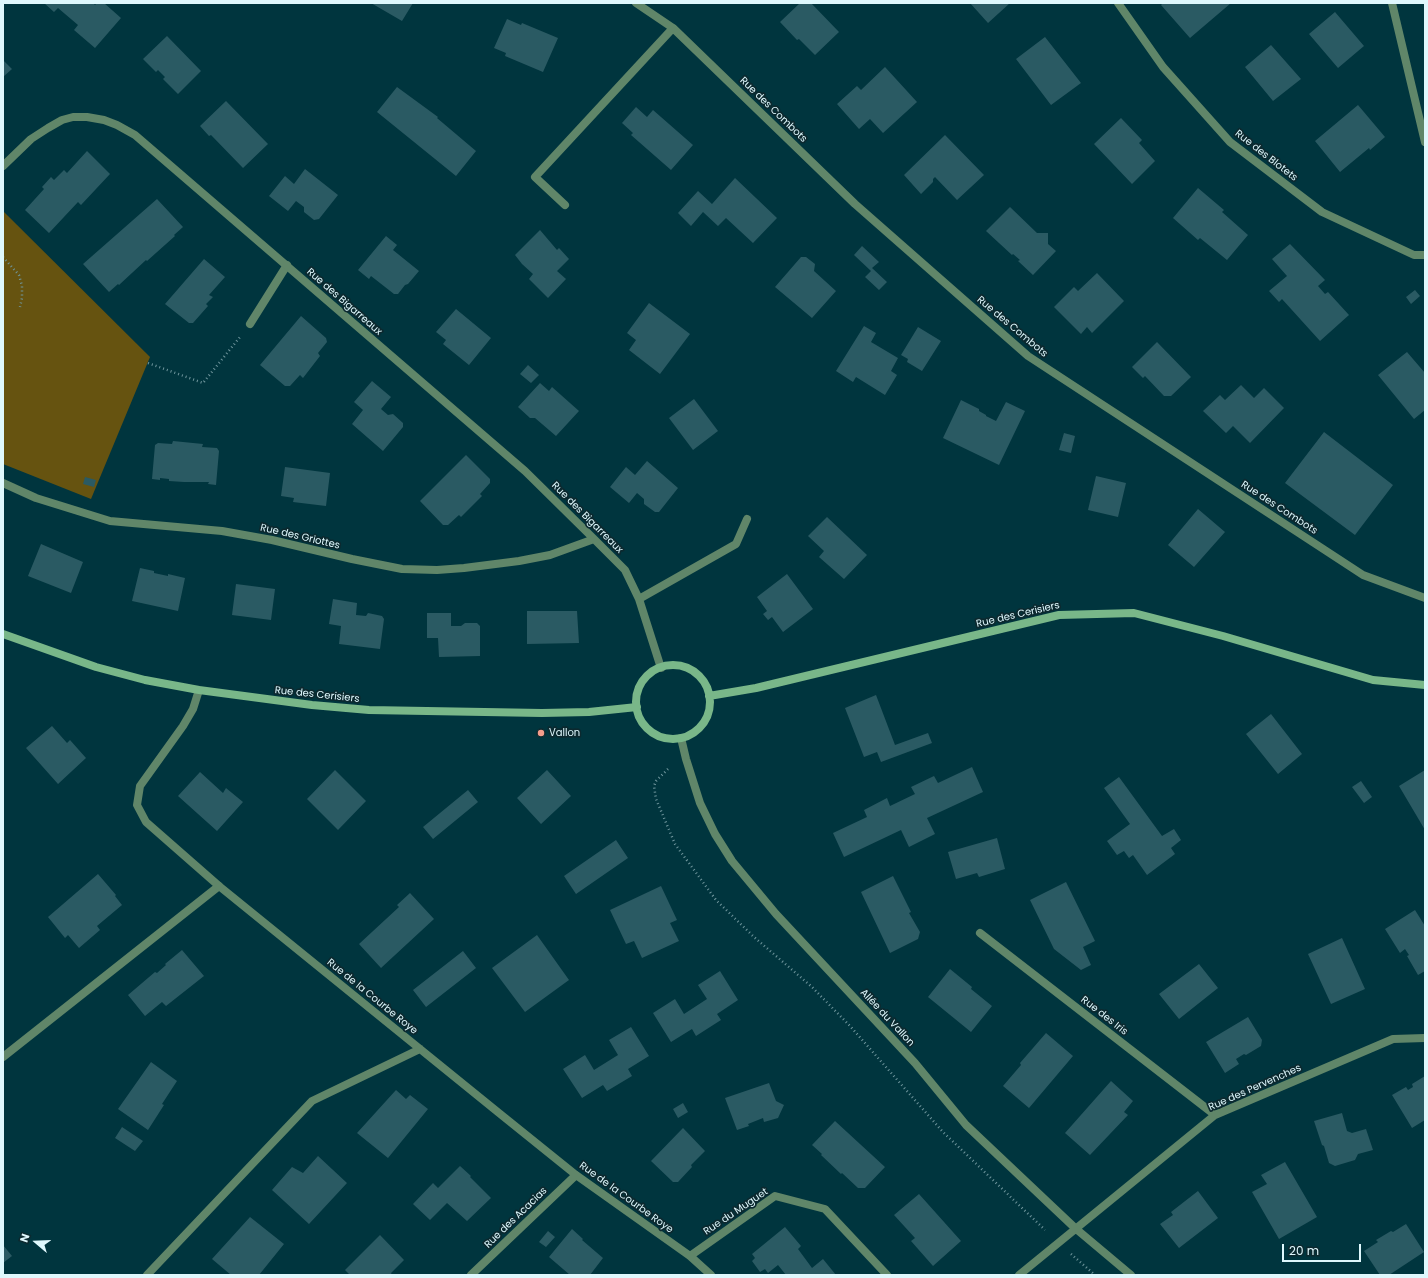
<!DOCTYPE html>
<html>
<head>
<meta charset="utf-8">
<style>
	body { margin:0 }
	#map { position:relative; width:1428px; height:1278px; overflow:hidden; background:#00353e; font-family:Poppins,sans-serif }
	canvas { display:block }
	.frame { position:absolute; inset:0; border:4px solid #dff8fd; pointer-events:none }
	.north { position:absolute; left:16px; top:1222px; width:40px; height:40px; -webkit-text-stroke:3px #0c292f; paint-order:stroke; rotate:289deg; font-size:11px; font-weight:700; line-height:16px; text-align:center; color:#dff8fd }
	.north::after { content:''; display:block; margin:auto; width:14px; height:18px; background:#dff8fd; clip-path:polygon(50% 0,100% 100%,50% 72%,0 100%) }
	.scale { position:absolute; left:1282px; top:1244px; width:79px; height:18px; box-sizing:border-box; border:2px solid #dff8fd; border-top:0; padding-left:5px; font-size:12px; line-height:14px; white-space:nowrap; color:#dff8fd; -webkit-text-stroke:3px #0c292f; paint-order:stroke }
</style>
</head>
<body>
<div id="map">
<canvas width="1428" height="1278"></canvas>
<div class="frame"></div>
<div class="north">N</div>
<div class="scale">20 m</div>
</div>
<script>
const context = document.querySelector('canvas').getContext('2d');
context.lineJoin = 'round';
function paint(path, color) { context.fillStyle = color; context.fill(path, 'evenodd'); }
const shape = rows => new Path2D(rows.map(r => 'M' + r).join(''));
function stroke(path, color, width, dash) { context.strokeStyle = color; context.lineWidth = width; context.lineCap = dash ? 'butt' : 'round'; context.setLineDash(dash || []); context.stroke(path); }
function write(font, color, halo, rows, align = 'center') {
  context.font = font + ' Poppins,sans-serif'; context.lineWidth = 3.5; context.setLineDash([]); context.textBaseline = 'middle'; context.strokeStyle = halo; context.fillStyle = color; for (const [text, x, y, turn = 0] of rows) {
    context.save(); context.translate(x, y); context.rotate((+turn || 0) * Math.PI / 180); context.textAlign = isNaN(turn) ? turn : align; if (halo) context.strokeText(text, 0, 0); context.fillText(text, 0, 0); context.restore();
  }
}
const green = shape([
	[3,211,150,357,91,499,3,464]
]);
const building = shape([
	[44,3,93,3,95,5,97,3,104,3,121,18,95,48,74,30,78,25,58,8,54,12],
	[371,3,413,3,402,21],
	[800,3,811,3,839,32,815,55,799,39,797,40,780,22],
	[970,3,1010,3,988,23],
	[1163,3,1231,3,1190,38,1161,5],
	[1335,12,1364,46,1338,68,1309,34],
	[507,19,521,25,522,23,558,38,543,72,505,56,506,53,494,48],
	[167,36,201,71,178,94,163,79,165,77,158,70,156,72,143,59],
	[1045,37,1081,83,1051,105,1016,59],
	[1271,45,1301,79,1273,101,1245,67],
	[3,60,12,69,3,77],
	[885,67,917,102,883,133,870,119,859,129,837,104,857,86,861,90],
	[397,87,438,117,437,118,476,151,456,176,377,112],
	[226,101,268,144,243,168,211,135,209,136,200,126],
	[1358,105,1385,137,1370,150,1369,148,1340,172,1315,141],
	[636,107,647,117,653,110,693,145,671,170,631,135,633,133,622,123],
	[1121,118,1142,140,1139,143,1155,161,1132,184,1094,144],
	[945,135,984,175,957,200,935,177,933,179,933,182,921,194,904,175],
	[87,151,110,174,81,205,78,202,49,233,25,210,44,189,42,187,51,177,54,180,64,170,67,173],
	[305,169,338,195,319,219,314,220,304,212,304,207,296,201,288,211,269,196,285,176,294,184],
	[735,178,777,218,753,243,726,218,718,226,703,212,691,226,678,213,698,191,712,204],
	[1198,188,1224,210,1222,212,1248,235,1227,260,1200,238,1198,240,1173,218],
	[157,199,183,227,174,235,175,236,147,261,146,260,119,285,118,284,109,292,83,264],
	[1010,207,1037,233,1048,233,1048,244,1056,251,1033,275,1018,261,1020,260,1013,254,1012,255,986,231],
	[540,230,557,250,559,248,569,259,557,271,566,279,548,298,529,279,533,274,522,264,515,255],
	[386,236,397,245,393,250,419,271,408,284,405,285,398,294,394,294,371,276,369,279,358,270],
	[1290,244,1325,280,1318,286,1325,294,1328,292,1349,315,1320,341,1282,299,1279,302,1269,291,1287,276,1272,259],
	[862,246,879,262,872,268,887,282,879,290,865,277,871,271,854,255],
	[801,257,806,257,815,264,814,271,836,291,812,318,775,287],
	[204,259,225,277,209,295,213,297,206,304,208,306,193,323,189,323,165,304],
	[1097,273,1124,301,1092,333,1087,327,1081,334,1054,307,1074,287,1078,291],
	[1415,290,1420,296,1411,304,1406,297],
	[649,303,690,334,660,374,629,350,636,340,627,333],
	[456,309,491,338,469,365,443,344,446,340,436,332],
	[301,316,326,338,327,342,318,353,320,356,303,378,300,375,290,386,285,386,260,365],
	[864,326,876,333,871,342,898,358,891,371,897,375,885,395,856,377,853,382,836,371],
	[918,327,941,341,922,371,907,362,908,359,901,355],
	[1157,342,1191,377,1171,396,1164,396,1145,376,1143,378,1132,367],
	[1407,352,1425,373,1425,410,1414,419,1378,375],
	[528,365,539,375,531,383,520,374],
	[372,381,391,397,381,409,388,415,393,414,403,423,403,427,383,451,352,424,363,410,354,402],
	[540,383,549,391,552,387,579,411,556,436,535,418,530,418,518,407],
	[1241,385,1254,398,1264,388,1284,408,1250,443,1233,426,1226,433,1203,411,1220,395,1225,400],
	[694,399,718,431,693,450,669,418],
	[961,400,979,409,979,411,986,415,986,416,996,421,1006,402,1025,411,999,465,943,438],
	[1324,432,1393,485,1355,535,1285,483],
	[1064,433,1075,436,1071,453,1059,450],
	[173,441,203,444,202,447,217,448,219,451,216,485,208,484,209,482,184,482,169,481,169,479,160,478,160,480,152,479,155,445,158,443,172,444],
	[466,455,490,479,490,483,480,494,482,496,461,517,459,515,448,525,443,525,420,501],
	[647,461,678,488,659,512,655,512,644,504,644,499,637,493,629,503,610,487,626,467,635,475],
	[285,467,330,473,326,506,293,502,294,498,281,496],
	[1096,476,1126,483,1118,517,1088,510],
	[85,477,96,480,94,487,83,484],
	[1198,509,1225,532,1194,567,1168,545],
	[827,517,867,555,844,579,819,557,824,551,808,536],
	[41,544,83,562,71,593,28,576],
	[140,568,154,571,154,573,168,576,168,574,185,578,178,611,132,601],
	[787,574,813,609,783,632,772,617,768,620,763,614,767,611,757,597],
	[236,584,275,589,271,620,232,615],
	[333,599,357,603,356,615,366,616,368,613,382,616,384,619,380,649,339,644,341,626,329,624],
	[527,611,577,611,579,643,527,644],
	[427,613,451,613,451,626,461,626,465,623,477,623,480,626,480,656,439,657,438,638,427,638],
	[876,695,895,745,928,733,932,743,881,762,877,752,864,757,845,708],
	[1271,714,1302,754,1278,774,1246,734],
	[52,726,67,743,70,740,86,758,58,784,26,748],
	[972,767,983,792,927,818,935,834,909,847,901,830,844,857,833,833,867,817,864,810,887,798,890,806,915,794,911,787,934,776,938,783],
	[335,770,366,801,338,830,307,799],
	[547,770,571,796,541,824,517,798],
	[1425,770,1425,830,1399,786],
	[200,772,223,793,226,788,243,802,217,831,178,796],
	[1119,777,1162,836,1174,829,1181,840,1171,848,1175,854,1147,875,1133,855,1129,858,1124,851,1117,855,1107,841,1130,824,1104,788],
	[1361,781,1372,797,1364,803,1352,787],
	[468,790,478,802,433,839,423,827],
	[997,838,1005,869,979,877,977,873,956,879,948,852],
	[616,840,628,858,576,894,564,876],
	[98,874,116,895,115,896,122,905,97,926,100,930,79,948,68,935,65,938,48,917],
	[893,876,911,912,909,913,920,932,918,939,890,953,861,892],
	[1066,882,1095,941,1083,947,1091,965,1081,970,1054,949,1030,900],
	[661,886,677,920,670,923,679,941,642,958,634,941,626,944,610,910],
	[410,893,434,919,381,968,359,944,399,907,397,905],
	[1415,910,1425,926,1425,971,1418,975,1407,956,1409,955,1405,949,1400,953,1385,929],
	[537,935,569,980,525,1012,492,968],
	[1342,938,1365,989,1331,1004,1308,954],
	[182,950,204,976,166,1006,162,1002,145,1016,128,995,155,972,157,973,166,965,165,964],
	[463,951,476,968,426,1007,413,990],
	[1199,964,1218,988,1179,1019,1159,994],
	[950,969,972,987,971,989,992,1006,971,1032,928,997],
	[720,971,738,1000,717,1014,721,1020,696,1036,692,1029,671,1042,653,1013,675,999,684,1014,707,999,698,985],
	[1248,1017,1262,1040,1261,1046,1246,1055,1244,1054,1236,1059,1239,1064,1225,1073,1206,1042],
	[631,1027,649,1056,628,1069,632,1076,607,1091,603,1085,582,1098,563,1069,585,1055,594,1070,618,1055,609,1040],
	[1046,1033,1073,1056,1029,1108,1003,1086,1021,1065,1020,1063],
	[151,1062,177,1081,162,1104,164,1105,148,1130,118,1109],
	[1425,1076,1425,1120,1412,1128,1392,1095,1406,1087,1408,1090,1413,1087,1412,1084],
	[1111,1081,1133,1101,1124,1112,1128,1115,1090,1155,1065,1133],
	[769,1083,776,1101,784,1105,778,1118,764,1122,763,1118,748,1124,749,1126,737,1130,725,1098],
	[396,1090,406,1099,410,1095,428,1109,388,1158,357,1133],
	[683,1103,688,1112,678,1118,673,1109],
	[1342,1113,1347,1131,1352,1133,1366,1129,1373,1150,1358,1154,1355,1160,1335,1166,1329,1163,1324,1146,1322,1145,1314,1121],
	[835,1121,885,1167,865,1188,858,1188,842,1173,841,1174,821,1155,822,1154,812,1145],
	[122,1127,143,1141,135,1151,115,1138],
	[683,1128,705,1151,691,1165,692,1167,678,1182,673,1182,651,1161],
	[318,1156,347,1183,309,1224,272,1190,292,1167,303,1173],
	[1285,1162,1317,1217,1279,1239,1252,1192,1267,1184,1261,1175],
	[460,1166,471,1176,470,1177,491,1198,467,1221,447,1203,430,1220,413,1204,433,1183,438,1188],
	[1198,1191,1218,1218,1179,1248,1160,1224,1173,1215,1171,1212],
	[919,1194,961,1241,933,1266,911,1241,915,1238,894,1215],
	[250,1217,284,1244,259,1275,231,1275,212,1259],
	[1406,1224,1424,1252,1389,1275,1380,1275,1364,1251,1378,1242,1376,1240,1391,1231,1393,1232],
	[785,1227,801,1246,798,1249,812,1268,823,1259,836,1275,786,1275,778,1265,768,1273,765,1269,760,1272,752,1261,755,1258,752,1254],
	[572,1229,583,1239,582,1240,603,1258,590,1275,570,1275,549,1257],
	[548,1231,555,1237,546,1247,539,1242],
	[380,1235,404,1260,391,1273,392,1275,350,1275,345,1270],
	[3,1245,12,1256,3,1263]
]);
const path = shape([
	[3,257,19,275,22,286,22,298,20,307],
	[148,363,203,383,240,337],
	[668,769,656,781,654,786,656,799,675,844,716,900,754,937,812,987,850,1026,942,1131,1045,1230],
	[1071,1254,1095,1275]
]);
const lane = shape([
	[250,324,287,265],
	[3,1057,219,886]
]);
const street = shape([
	[636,3,673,28,855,204,1028,356,1363,575,1425,598],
	[1118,3,1163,67,1230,142,1322,212,1414,255,1425,255],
	[1392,3,1425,142],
	[3,166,31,139,48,128,62,120,73,117,87,117,104,120,117,125,135,135,525,471,594,539,625,570,639,599,661,668],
	[565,205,535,177,673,28],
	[3,483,36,498,110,521,222,531,272,540,352,559,402,569,437,570,464,568,519,561,550,555,594,539],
	[639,599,736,544,747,519],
	[199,690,193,709,183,726,140,786,137,805,146,822,219,886,499,1113,576,1175,690,1256,711,1275],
	[681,738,686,759,700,803,715,834,732,861,776,914,915,1063,966,1125,1075,1228,1131,1275],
	[980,933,1215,1115],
	[690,1256,775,1196,825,1209,887,1275],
	[147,1275,312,1101,420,1049],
	[471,1275,576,1175],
	[1019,1275,1215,1115,1393,1039,1425,1038]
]);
const secondary = shape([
	[3,634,96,667,145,680,199,690,312,705,369,710,542,713,589,712,637,707],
	'636 702a37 37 0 1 1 74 0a37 37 0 1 1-74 0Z',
	[709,696,756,688,1059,615,1134,613,1223,636,1373,680,1425,685]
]);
const markers = [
	[541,733,4,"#f49d8c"]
];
const streetNames = [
	["Rue des Combots",773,110,44],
	["Rue des Blotets",1266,156,38],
	["Rue des Bigarreaux",344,302,41],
	["Rue des Combots",1012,327,40],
	["Rue des Combots",1279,508,33],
	["Rue des Bigarreaux",587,518,45],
	["Rue des Griottes",300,537,13],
	["Rue des Cerisiers",1018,615,-13],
	["Rue des Cerisiers",317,695,6],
	["Rue de la Courbe Roye",372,997,39],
	["Rue des Iris",1104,1016,38],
	["Allée du Vallon",887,1018,47],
	["Rue des Pervenches",1255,1088,-24],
	["Rue de la Courbe Roye",626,1198,36],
	["Rue du Muguet",736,1212,-34],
	["Rue des Acacias",516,1218,-44]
];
const poiNames = [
	["Vallon",549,733]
];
paint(green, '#665310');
paint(building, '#2a5a63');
stroke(path, '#6f969d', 2.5, [1, 3]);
stroke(lane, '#608669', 8);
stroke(street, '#608669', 8);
stroke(secondary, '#79b789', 8);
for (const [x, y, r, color] of markers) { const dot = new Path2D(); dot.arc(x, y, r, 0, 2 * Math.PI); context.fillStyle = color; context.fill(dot); stroke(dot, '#0c292f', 1.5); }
write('10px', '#dff8fd', '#0c292f', streetNames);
write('10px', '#dff8fd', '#0c292f', poiNames, 'left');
</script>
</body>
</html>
